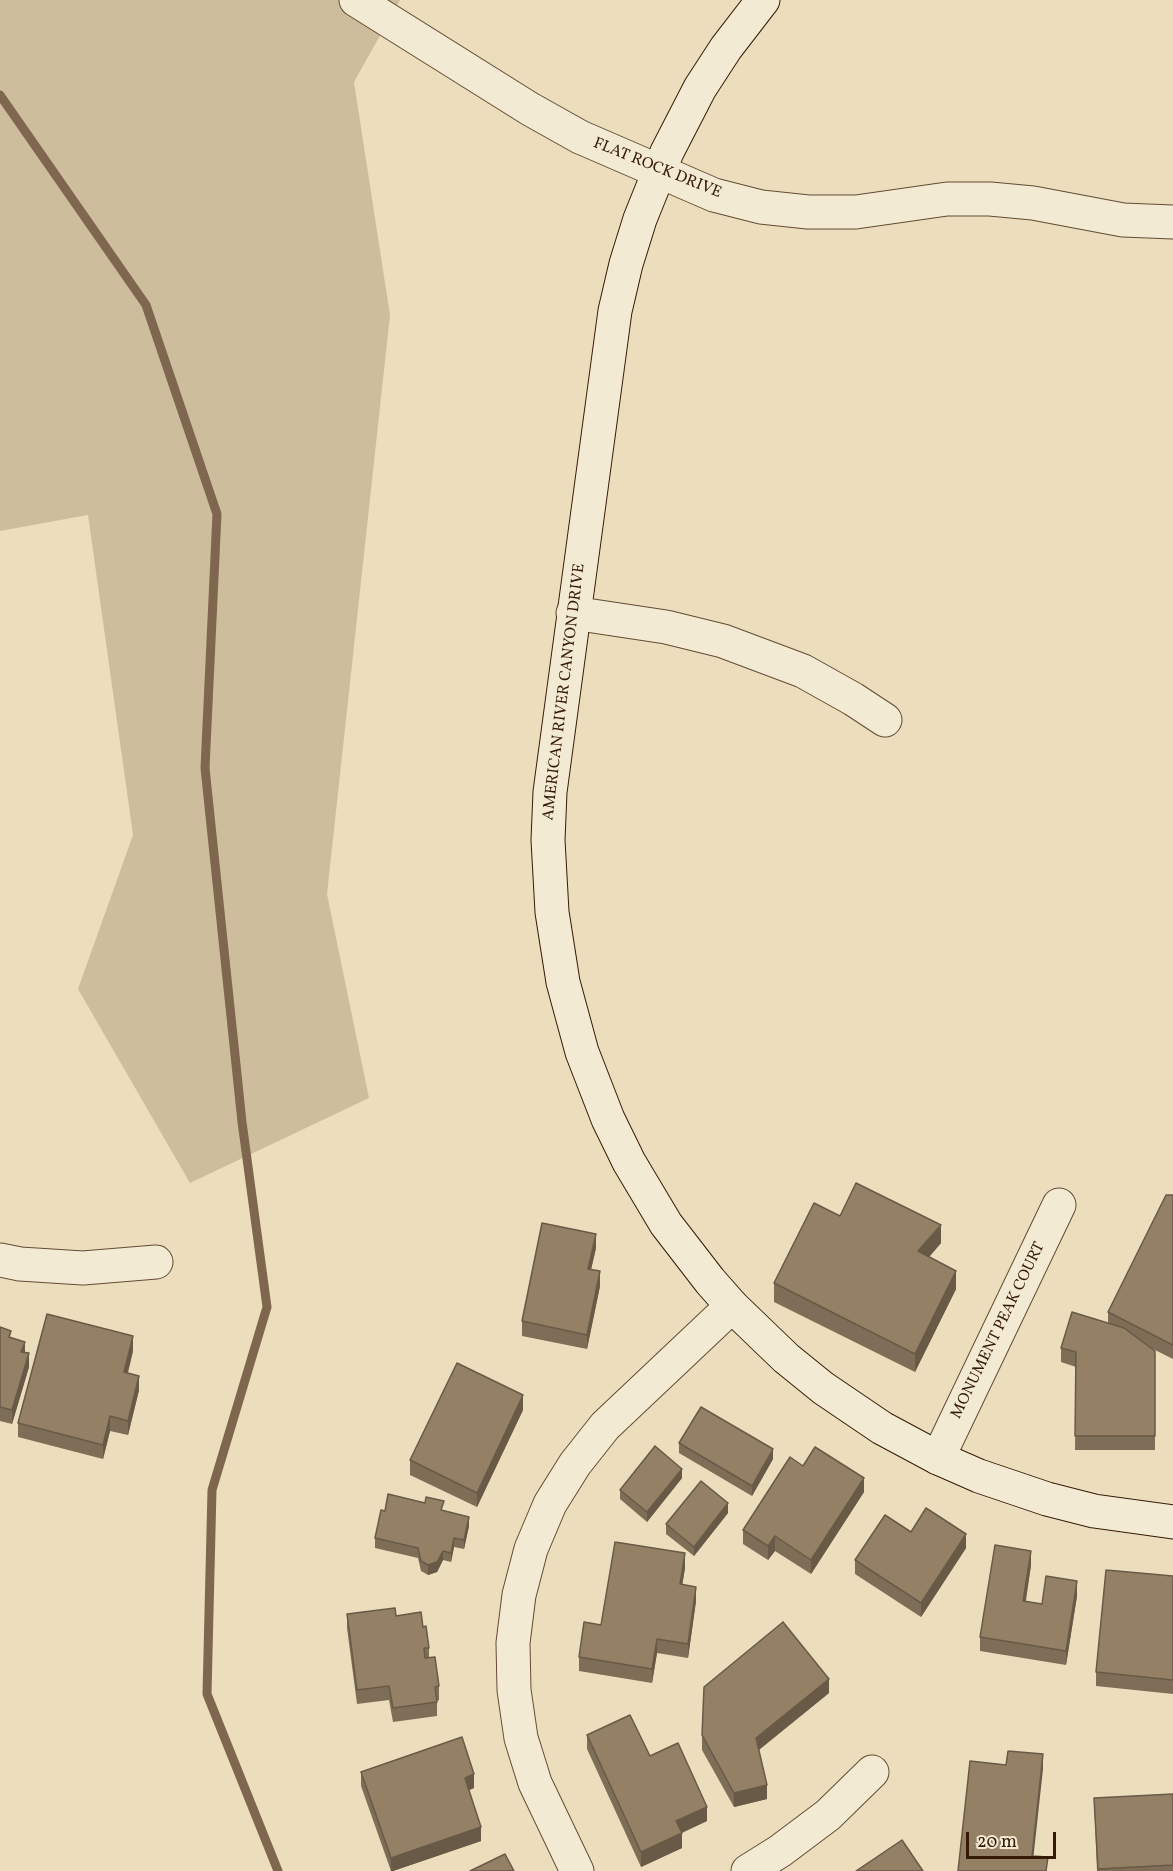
<!DOCTYPE html>
<html>
<head>
<meta charset="utf-8">
<style>
	body { margin:0 }
	#map { position:relative; width:1173px; height:1871px; overflow:hidden; background:#ecdebc; font-family:Vollkorn,serif }
	canvas { display:block }
	.scale { position:absolute; left:966px; top:1832px; width:90px; height:27px; box-sizing:border-box; border:3px solid #351a07; border-top:0; padding-left:8px; font-size:18px; line-height:21px; white-space:nowrap; color:#351a07; -webkit-text-stroke:4px #f3ead3; paint-order:stroke }
</style>
</head>
<body>
<div id="map">
<canvas width="1173" height="1871"></canvas>
<div class="scale">20 m</div>
</div>
<script>
const context = document.querySelector('canvas').getContext('2d');
context.lineJoin = 'round';
function paint(path, color) { context.fillStyle = color; context.fill(path, 'evenodd'); }
const shape = rows => new Path2D(rows.map(r => 'M' + r).join(''));
function stroke(path, color, width, dash) { context.strokeStyle = color; context.lineWidth = width; context.lineCap = dash ? 'butt' : 'round'; context.setLineDash(dash || []); context.stroke(path); }
function write(font, color, halo, rows, align = 'center') {
  context.font = font + ' Vollkorn,serif'; context.lineWidth = 6; context.setLineDash([]); context.textBaseline = 'middle'; context.strokeStyle = halo; context.fillStyle = color; for (const [text, x, y, turn = 0] of rows) {
    context.save(); context.translate(x, y); context.rotate((+turn || 0) * Math.PI / 180); context.textAlign = isNaN(turn) ? turn : align; if (halo) context.strokeText(text, 0, 0); context.fillText(text, 0, 0); context.restore();
  }
}
const green = shape([
	[0,0,400,0,354,82,390,315,327,894,369,1098,190,1183,78,989,133,835,88,515,0,531]
]);
const stream = shape([
	[0,95,146,305,217,514,205,768,242,1122,267,1307,212,1490,207,1694,278,1871]
]);
const street = shape([
	[356,0,530,109,580,137,714,195,761,207,808,212,856,212,947,199,990,199,1033,203,1123,220,1173,222],
	[573,613,666,627,723,641,803,671,853,699,885,720],
	[0,1260,20,1264,83,1268,156,1262],
	[938,1458,1059,1205],
	[577,1871,535,1783,521,1738,514,1690,513,1643,519,1595,531,1549,550,1504,575,1464,605,1426,732,1306],
	[748,1871,780,1851,828,1815,872,1772]
]);
const secondary = shape([
	[763,0,726,48,700,88,667,152,640,219,626,264,615,311,550,792,548,840,552,912,563,982,582,1052,608,1119,629,1162,666,1224,710,1281,732,1306,786,1358,823,1388,882,1428,938,1458,979,1476,1047,1499,1094,1511,1173,1522]
]);
const wall = shape([
	[1173,1195,1173,1359,1151,1348,1155,1351,1155,1450,1075,1450,1076,1367,1061,1362,1061,1348,1108,1323,1108,1312],
	[840,1216,941,1243,929,1257,956,1289,915,1372,774,1302,774,1283],
	[596,1248,591,1269,600,1286,587,1349,522,1336,522,1321],
	[0,1327,25,1353,29,1367,12,1424,0,1421],
	[133,1351,128,1373,139,1390,128,1435,110,1431,103,1459,18,1437,18,1423],
	[523,1410,477,1507,410,1475,410,1460],
	[679,1443,773,1459,752,1496,679,1453],
	[803,1466,864,1492,811,1574,775,1551,768,1560,743,1544,743,1530],
	[682,1478,647,1522,620,1499,620,1490],
	[385,1511,444,1511,469,1526,464,1549,454,1547,451,1562,443,1560,437,1572,428,1575,421,1571,418,1558,375,1548,375,1538],
	[728,1513,694,1556,666,1534,666,1524],
	[911,1532,966,1548,921,1617,855,1574,855,1560],
	[1031,1565,1026,1601,1042,1604,1077,1596,1066,1665,980,1651,980,1637],
	[685,1568,682,1585,696,1601,688,1658,657,1653,652,1683,579,1671,579,1657,601,1625],
	[1173,1576,1173,1694,1096,1686,1096,1672],
	[347,1614,396,1616,423,1627,429,1648,429,1658,439,1686,439,1700,437,1701,437,1716,393,1722,389,1700,357,1704,347,1628],
	[829,1693,759,1750,767,1799,734,1807,702,1750,702,1735],
	[587,1735,650,1756,707,1821,682,1833,682,1848,641,1867,587,1749],
	[361,1772,474,1788,469,1790,481,1841,393,1871,391,1871,361,1786],
	[1173,1794,1173,1871,1097,1871,1094,1798]
]);
const shadedWall = shape([
	[941,1225,941,1243,918,1270,918,1251],
	[596,1234,596,1248,588,1283,588,1269],
	[600,1271,600,1286,587,1349,587,1335],
	[956,1271,956,1289,915,1372,915,1354],
	[133,1336,133,1351,124,1386,124,1372],
	[25,1342,25,1356,21,1352],
	[29,1353,29,1367,12,1424,12,1410],
	[139,1376,139,1390,128,1435,128,1421],
	[523,1395,523,1410,477,1507,477,1493],
	[110,1416,110,1431,103,1459,103,1445],
	[773,1449,773,1459,752,1496,752,1486],
	[682,1469,682,1478,647,1522,647,1512],
	[864,1478,864,1492,811,1574,811,1560],
	[728,1503,728,1513,694,1556,694,1547],
	[469,1517,469,1526,464,1549,464,1540],
	[966,1534,966,1548,921,1617,921,1603],
	[775,1536,775,1551,768,1560,768,1546],
	[454,1538,454,1547,451,1562,451,1553],
	[443,1551,443,1560,437,1572,428,1575,428,1565],
	[1031,1551,1031,1565,1023,1615,1023,1601],
	[685,1553,685,1568,680,1599,680,1584],
	[1077,1581,1077,1596,1066,1665,1066,1651],
	[696,1587,696,1601,688,1658,688,1644],
	[657,1639,657,1653,652,1683,652,1669],
	[829,1679,829,1693,756,1752,756,1738],
	[1043,1754,1043,1769,1032,1870,1032,1856],
	[474,1774,474,1788,465,1792,465,1778],
	[767,1785,767,1799,734,1807,734,1793],
	[707,1807,707,1821,676,1835,676,1821],
	[481,1827,481,1841,393,1871,391,1871,391,1858],
	[682,1833,682,1848,641,1867,641,1852]
]);
const building = shape([
	[856,1183,941,1225,918,1251,956,1271,915,1354,774,1283,814,1203,840,1216,856,1183],
	[1166,1195,1173,1195,1173,1345,1108,1312,1166,1195],
	[542,1223,596,1234,588,1269,600,1271,587,1335,522,1321,542,1223],
	[1072,1312,1124,1328,1155,1351,1155,1436,1075,1436,1076,1352,1061,1348,1072,1312],
	[47,1314,133,1336,124,1372,139,1376,128,1421,110,1416,103,1445,18,1423,47,1314],
	[0,1327,11,1331,9,1337,25,1342,21,1352,29,1353,12,1410,0,1407,0,1327],
	[457,1363,523,1395,477,1493,410,1460,457,1363],
	[701,1407,773,1449,752,1486,679,1443,701,1407],
	[655,1446,682,1469,647,1512,620,1490,655,1446],
	[815,1447,864,1478,811,1560,775,1536,768,1546,743,1530,790,1457,803,1466,815,1447],
	[701,1481,728,1503,694,1547,666,1524,701,1481],
	[388,1494,425,1503,426,1497,444,1501,441,1510,469,1517,464,1540,454,1538,451,1553,443,1551,437,1562,428,1565,421,1561,418,1548,375,1538,381,1510,385,1511,388,1494],
	[926,1508,966,1534,921,1603,855,1560,885,1515,911,1532,926,1508],
	[615,1542,685,1553,680,1584,696,1587,688,1644,657,1639,652,1669,579,1657,584,1622,601,1625,615,1542],
	[995,1545,1031,1551,1023,1601,1042,1604,1046,1576,1077,1581,1066,1651,980,1637,995,1545],
	[1106,1570,1173,1576,1173,1680,1096,1672,1106,1570],
	[395,1608,396,1616,421,1612,423,1627,426,1626,429,1648,424,1648,425,1658,435,1657,439,1686,435,1687,437,1702,393,1708,389,1686,357,1690,347,1614,395,1608],
	[783,1622,829,1679,756,1738,767,1785,734,1793,702,1735,704,1687,783,1622],
	[630,1715,650,1756,678,1743,707,1807,676,1821,682,1833,641,1852,587,1735,630,1715],
	[462,1737,474,1774,465,1778,481,1827,391,1858,361,1772,462,1737],
	[1008,1751,1043,1754,1032,1856,1048,1857,1046,1871,958,1871,970,1761,1006,1765,1008,1751],
	[1173,1794,1173,1865,1098,1869,1094,1798,1173,1794],
	[902,1840,923,1871,856,1871,902,1840],
	[505,1854,514,1871,470,1871,505,1854]
]);
const streetNames = [
	["FLAT ROCK DRIVE",657,169,22],
	["AMERICAN RIVER CANYON DRIVE",565,692,-83],
	["MONUMENT PEAK COURT",999,1331,-64]
];
paint(green, '#cdbd9d');
stroke(stream, '#7e674e', 9);
stroke(street, '#634b34', 35);
stroke(secondary, '#351a07', 35);
stroke(street, '#f3ead3', 33);
stroke(secondary, '#f3ead3', 33);
paint(wall, '#7f6e57');
paint(shadedWall, '#685a47');
paint(building, '#948065');
stroke(building, '#685a47', 1.5);
write('16px', '#351a07', '#f3ead3', streetNames);
</script>
</body>
</html>
